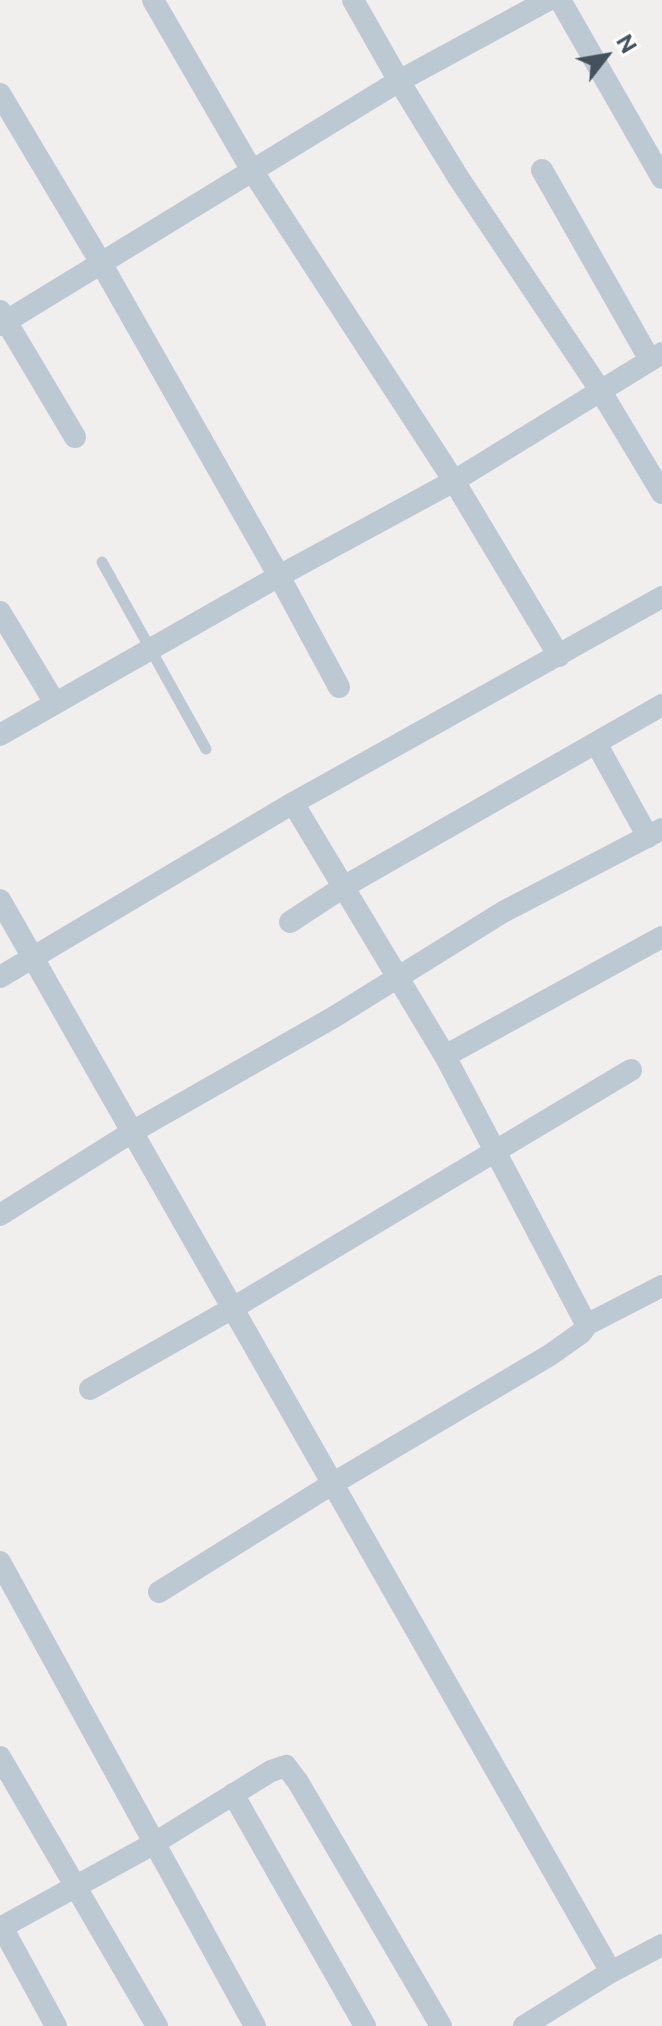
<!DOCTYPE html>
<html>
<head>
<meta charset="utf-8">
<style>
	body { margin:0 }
	#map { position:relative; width:662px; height:2026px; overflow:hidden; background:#f1eeee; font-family:"Public Sans",sans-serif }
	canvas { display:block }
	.north { position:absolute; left:566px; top:16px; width:80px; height:80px; -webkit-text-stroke:6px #fff; paint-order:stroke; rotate:59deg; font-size:22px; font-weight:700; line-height:32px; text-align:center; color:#44525e }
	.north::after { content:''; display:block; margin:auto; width:28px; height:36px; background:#44525e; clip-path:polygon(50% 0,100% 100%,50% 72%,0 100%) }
</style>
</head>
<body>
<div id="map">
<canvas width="662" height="2026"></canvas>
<div class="north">N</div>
</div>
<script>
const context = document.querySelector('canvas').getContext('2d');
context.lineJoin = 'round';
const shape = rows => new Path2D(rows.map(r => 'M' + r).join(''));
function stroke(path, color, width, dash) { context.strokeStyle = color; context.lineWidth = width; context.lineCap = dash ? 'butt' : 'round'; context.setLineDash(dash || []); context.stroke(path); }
const service = shape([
	[102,562,206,749]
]);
const minor = shape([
	[153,0,251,169,454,481,559,656],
	[353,0,399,81,458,177,600,390,662,493],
	[560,0,662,178],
	[0,94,101,263,279,576,339,687],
	[542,170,650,360],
	[0,311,75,437],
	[0,325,399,81,548,0],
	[0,612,55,703],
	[0,735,279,576,454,481,662,353],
	[596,743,648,837],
	[293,803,445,1056,584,1320,592,1322,662,1286],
	[0,900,611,1972],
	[290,922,345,886,662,705],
	[0,977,293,803,662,597],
	[445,1056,662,937],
	[0,1215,132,1132,334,1017,503,912,662,829],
	[90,1389,233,1308,631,1070],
	[0,1562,255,2026],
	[159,1592,332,1484,550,1355,581,1333,589,1322],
	[0,1757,157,2026],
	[233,1794,365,2026],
	[2,1927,56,2026],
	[0,1928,153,1844,271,1771,286,1766,298,1782,441,2026],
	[524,2026,611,1972,662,1945]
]);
stroke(service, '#bdc9d2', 11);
stroke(minor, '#bdc9d2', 22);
</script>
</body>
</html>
